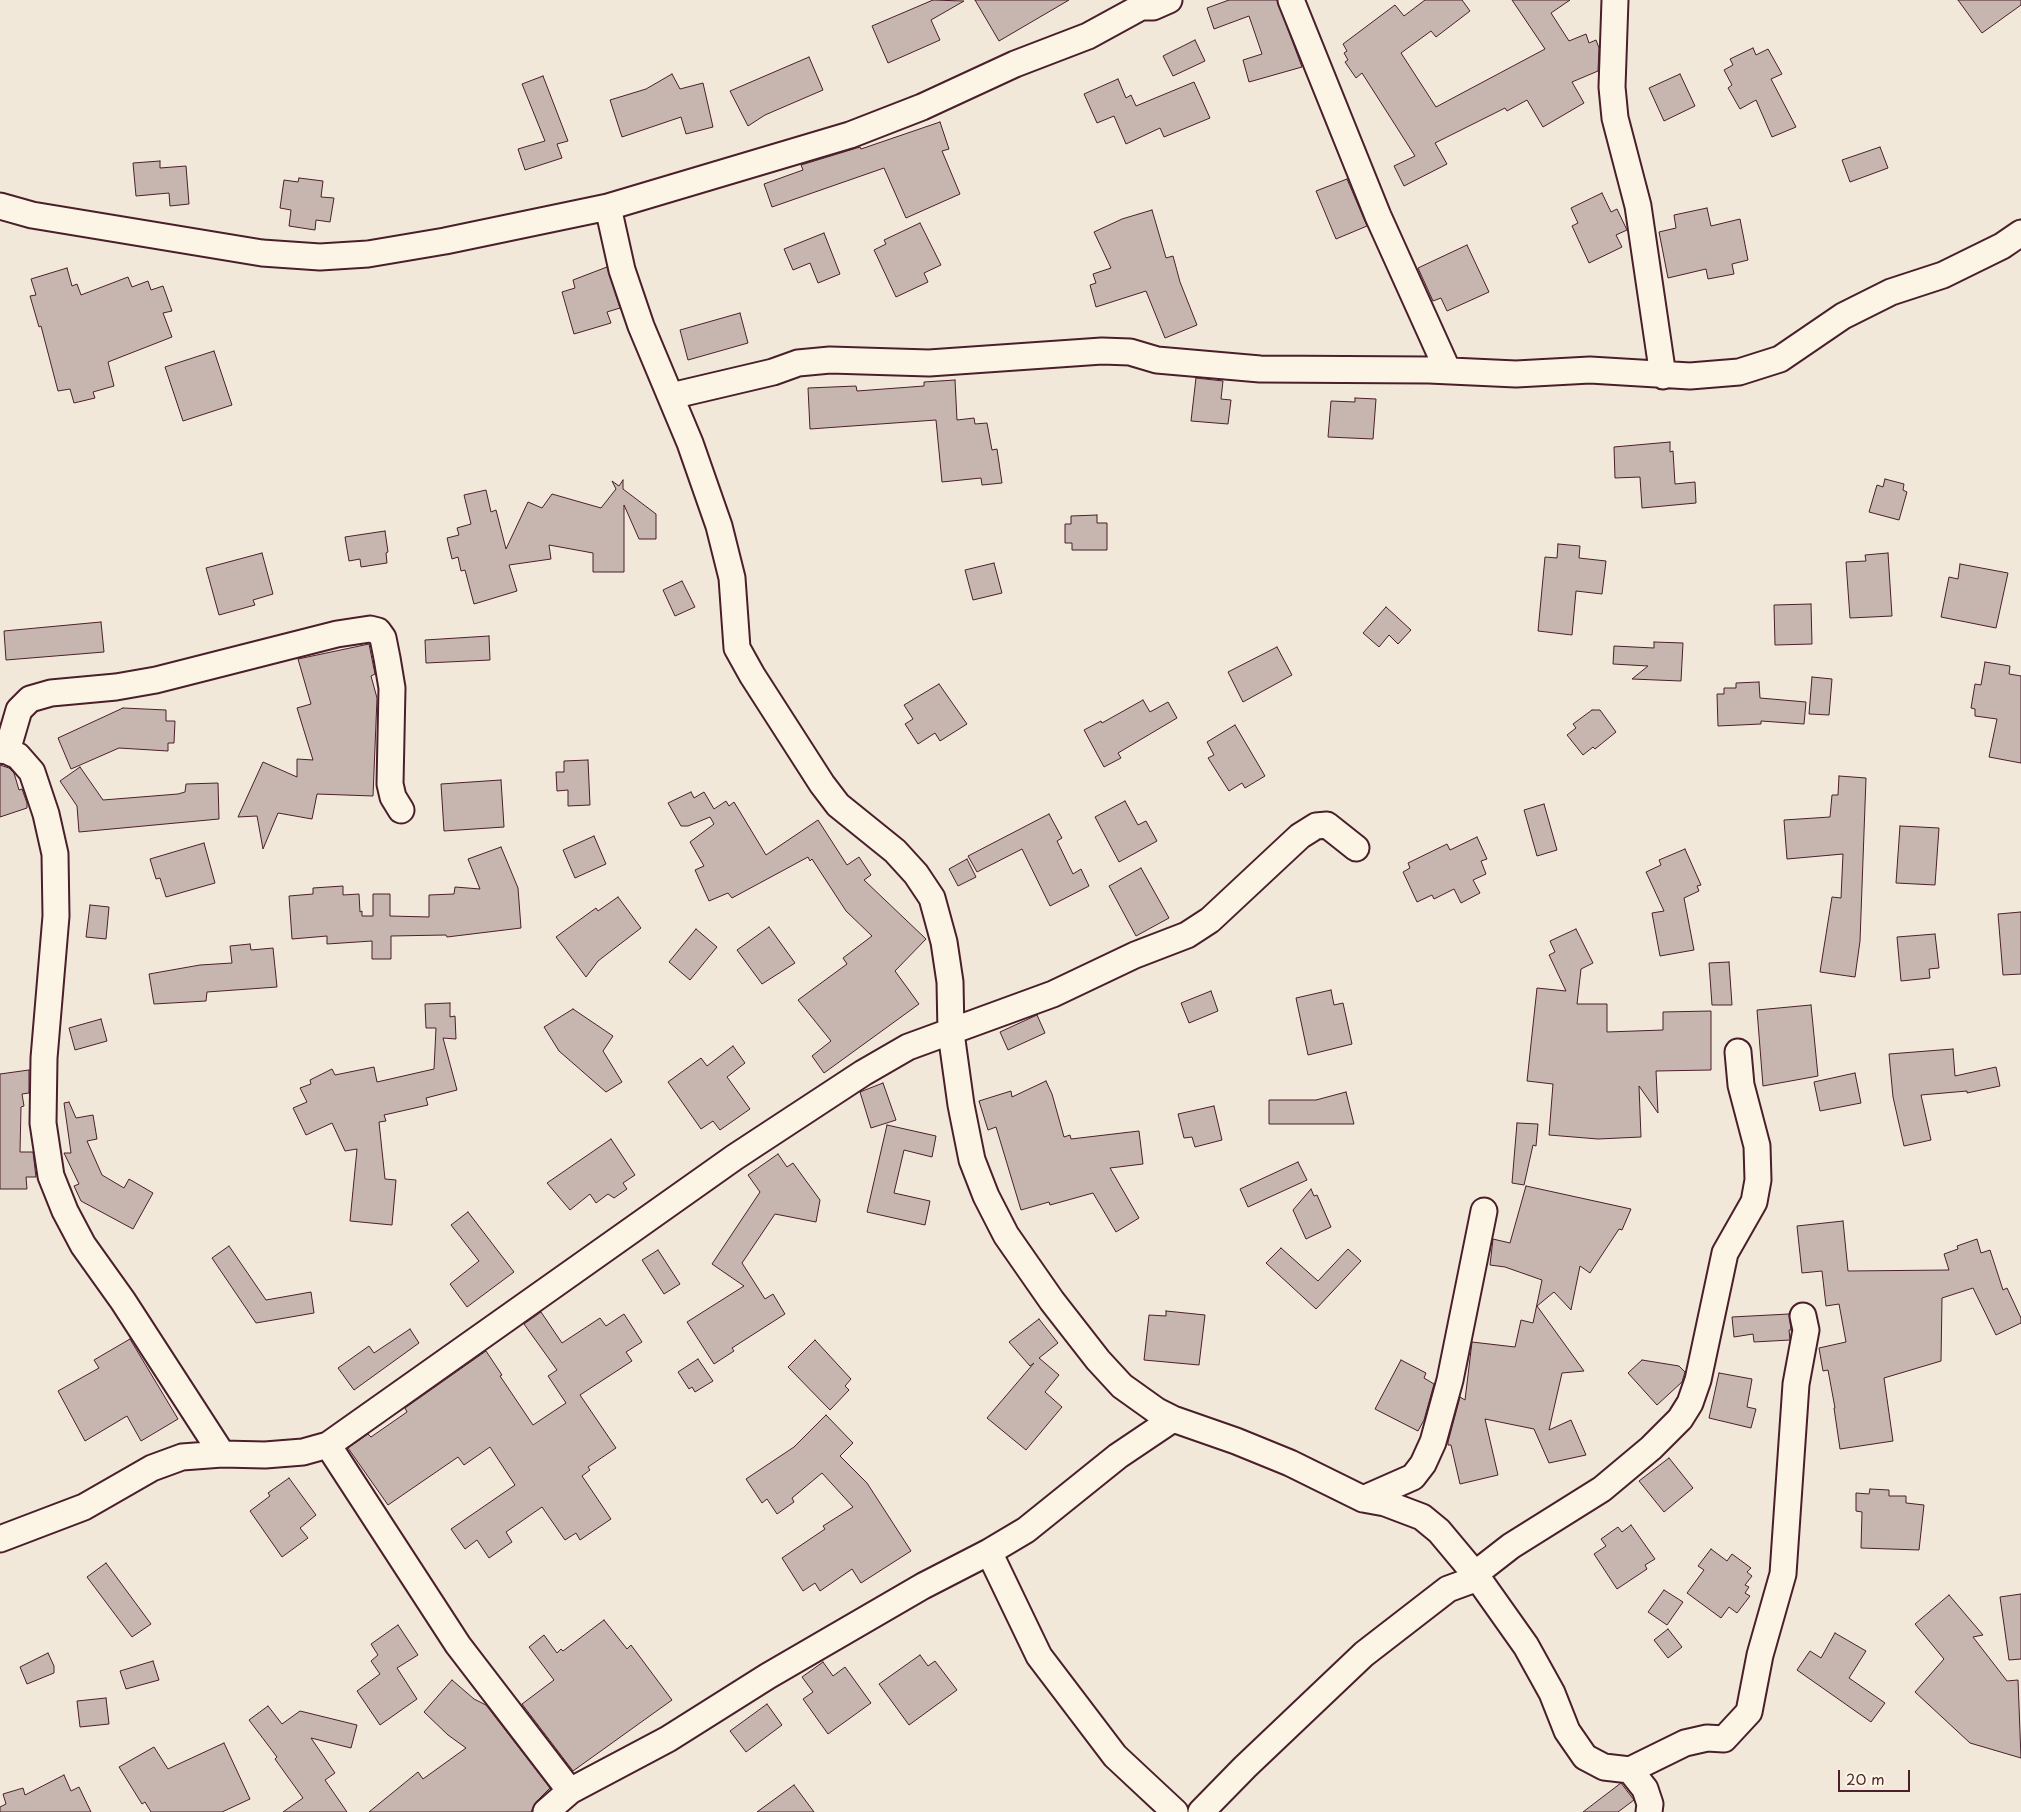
<!DOCTYPE html>
<html>
<head>
<meta charset="utf-8">
<style>
	body { margin:0 }
	#map { position:relative; width:2021px; height:1812px; overflow:hidden; background:#f1e8da; font-family:"Playpen Sans",sans-serif }
	canvas { display:block }
	.scale { position:absolute; left:1838px; top:1770px; width:72px; height:22px; box-sizing:border-box; border:2px solid #4a1f2b; border-top:0; padding-left:6px; font-size:15px; line-height:18px; white-space:nowrap; color:#4a1f2b; -webkit-text-stroke:4px #fcf5e5; paint-order:stroke }
</style>
</head>
<body>
<div id="map">
<canvas width="2021" height="1812"></canvas>
<div class="scale">20 m</div>
</div>
<script>
const context = document.querySelector('canvas').getContext('2d');
context.lineJoin = 'round';
function paint(path, color) { context.fillStyle = color; context.fill(path, 'evenodd'); }
const shape = rows => new Path2D(rows.map(r => 'M' + r).join(''));
function stroke(path, color, width, dash) { context.strokeStyle = color; context.lineWidth = width; context.lineCap = dash ? 'butt' : 'round'; context.setLineDash(dash || []); context.stroke(path); }
const building = shape([
	[933,0,964,1,931,20,940,40,888,63,872,26,933,0],
	[975,0,1069,0,999,41,975,0],
	[1229,0,1277,0,1302,67,1249,82,1243,60,1262,54,1249,16,1214,29,1207,8,1229,0],
	[1425,0,1462,0,1470,11,1436,37,1431,31,1401,53,1436,107,1545,49,1512,0,1570,0,1551,13,1569,41,1586,34,1589,43,1596,40,1599,48,1598,71,1572,82,1584,103,1543,127,1527,100,1507,111,1505,108,1435,143,1447,164,1404,186,1394,166,1415,156,1362,73,1356,78,1345,62,1348,60,1344,53,1347,51,1343,44,1395,5,1404,16,1425,0],
	[1958,0,2021,0,2021,5,1982,33,1958,0],
	[1195,40,1205,61,1173,76,1163,56,1195,40],
	[1753,48,1756,55,1768,49,1782,74,1771,79,1796,127,1772,137,1756,100,1740,109,1728,88,1732,85,1724,70,1733,65,1730,59,1753,48],
	[809,57,823,90,765,115,748,126,730,91,809,57],
	[672,74,680,89,703,83,713,127,686,134,681,117,622,137,610,100,646,89,672,74],
	[1680,74,1695,106,1664,121,1649,88,1680,74],
	[543,76,568,141,557,144,562,158,525,170,518,149,545,141,522,84,543,76],
	[1118,79,1126,98,1131,95,1136,106,1194,82,1210,118,1164,137,1160,128,1126,144,1114,116,1097,123,1084,94,1118,79],
	[940,122,949,149,942,151,960,194,906,218,884,168,772,207,764,184,803,170,801,165,860,147,861,149,940,122],
	[1880,147,1888,168,1850,182,1842,160,1880,147],
	[160,161,160,168,186,166,189,204,170,206,169,193,136,196,133,163,160,161],
	[299,178,323,181,321,197,334,198,330,222,316,220,315,230,289,226,291,210,280,208,284,180,298,182,299,178],
	[1347,179,1367,226,1336,239,1316,191,1347,179],
	[1602,193,1611,212,1617,209,1627,230,1616,235,1622,247,1589,263,1572,226,1578,223,1571,208,1602,193],
	[1707,208,1711,226,1740,219,1748,260,1732,264,1734,274,1708,279,1706,269,1668,278,1659,232,1676,228,1674,215,1707,208],
	[1152,210,1166,258,1173,256,1180,282,1197,325,1165,338,1146,291,1096,307,1090,285,1096,283,1093,274,1111,268,1094,232,1122,219,1152,210],
	[920,223,941,265,924,273,928,282,896,297,874,250,886,244,884,240,920,223],
	[824,233,840,274,818,283,810,263,793,270,784,249,824,233],
	[1467,245,1489,292,1447,311,1441,298,1433,301,1418,268,1467,245],
	[607,267,620,308,607,312,611,323,574,334,562,292,575,288,573,280,607,267],
	[67,268,72,286,77,284,81,295,128,277,132,287,148,281,151,290,163,286,172,311,163,313,172,337,108,362,114,386,93,392,95,398,74,403,70,389,58,391,41,326,39,327,30,296,36,295,31,279,67,268],
	[740,313,748,343,688,360,680,330,740,313],
	[214,351,232,405,183,421,165,367,214,351],
	[1196,378,1223,381,1221,399,1231,400,1228,424,1191,421,1196,378],
	[955,380,957,420,974,418,975,424,987,423,992,450,997,449,1002,483,982,485,981,478,942,482,936,420,810,429,808,388,856,386,857,391,924,386,924,382,955,380],
	[1355,398,1376,399,1373,439,1328,437,1331,401,1355,402,1355,398],
	[1670,442,1670,452,1673,451,1675,484,1695,482,1696,503,1642,508,1640,477,1615,478,1614,447,1670,442],
	[1885,479,1904,484,1903,490,1907,492,1899,520,1869,512,1877,485,1883,487,1885,479],
	[623,480,623,489,656,514,656,539,639,539,624,505,624,572,593,572,593,553,549,545,551,559,509,565,517,591,474,604,465,570,461,571,458,557,452,559,447,538,459,535,457,528,471,524,464,495,486,490,491,512,496,510,506,549,528,502,542,508,552,494,601,508,616,489,612,481,619,486,623,480],
	[1097,515,1097,523,1107,523,1107,550,1072,550,1072,543,1065,543,1065,524,1071,524,1071,516,1097,515],
	[385,531,388,552,386,553,387,563,361,567,360,559,349,561,345,537,385,531],
	[1558,544,1580,546,1579,558,1606,561,1602,594,1576,591,1572,635,1538,631,1545,557,1557,558,1558,544],
	[262,553,273,594,253,600,255,605,219,615,206,568,262,553],
	[1888,553,1892,616,1850,618,1846,562,1866,561,1865,555,1888,553],
	[994,563,1002,593,973,600,965,570,994,563],
	[1960,564,2008,573,1996,628,1941,617,1949,577,1958,579,1960,564],
	[682,581,695,607,675,616,663,590,682,581],
	[1811,604,1812,644,1775,645,1774,605,1811,604],
	[1386,607,1411,630,1398,644,1389,635,1379,647,1363,633,1386,607],
	[101,622,104,652,6,660,4,631,101,622],
	[489,636,490,660,426,663,425,640,489,636],
	[1654,642,1683,643,1681,681,1632,679,1648,666,1613,664,1614,646,1654,648,1654,642],
	[369,644,375,674,371,676,377,698,373,796,317,794,312,819,278,813,263,849,257,816,238,817,263,762,297,777,297,759,313,760,297,708,311,704,298,659,369,644],
	[1277,647,1292,675,1243,702,1228,672,1277,647],
	[1985,662,2010,666,2009,674,2021,676,2021,763,1989,757,1997,719,1975,716,1975,709,1971,708,1975,684,1981,685,1985,662],
	[1812,677,1832,679,1829,715,1809,714,1812,677],
	[1759,682,1760,698,1806,702,1804,724,1761,721,1761,724,1718,726,1717,694,1724,694,1724,688,1736,688,1736,683,1759,682],
	[939,684,967,724,940,741,935,733,918,744,905,724,913,719,904,705,939,684],
	[1143,700,1150,712,1168,702,1177,718,1118,753,1121,758,1104,767,1084,730,1101,721,1102,723,1143,700],
	[123,708,166,710,166,721,175,721,174,743,168,743,168,751,119,748,71,769,58,738,123,708],
	[1592,710,1600,710,1616,732,1595,749,1593,747,1583,755,1567,735,1576,728,1573,724,1592,710],
	[1235,725,1265,776,1245,788,1242,783,1229,791,1208,758,1214,755,1207,742,1235,725],
	[588,760,590,805,568,806,568,790,557,791,556,772,564,772,564,761,588,760],
	[0,765,9,768,14,773,19,790,22,789,27,803,27,808,0,817,0,765],
	[80,767,103,800,178,794,185,792,186,784,218,783,219,819,79,832,77,806,60,781,80,767],
	[1839,776,1866,778,1860,941,1855,977,1820,972,1832,897,1841,898,1843,854,1787,859,1784,820,1830,817,1832,795,1838,795,1839,776],
	[501,780,504,827,444,831,441,784,501,780],
	[691,792,694,798,704,792,714,809,726,801,729,806,734,802,766,855,818,820,847,865,859,857,871,875,864,880,926,939,895,971,919,1004,824,1073,812,1056,831,1041,798,1000,847,964,843,958,872,936,846,911,812,859,810,861,808,857,732,898,728,893,709,901,695,870,704,866,690,842,714,824,710,817,688,826,681,826,668,803,691,792],
	[1125,801,1138,825,1146,821,1157,841,1119,862,1095,817,1125,801],
	[1544,804,1557,850,1537,856,1524,810,1544,804],
	[1049,814,1062,838,1057,841,1073,874,1081,869,1089,886,1050,906,1022,849,977,872,968,856,1049,814],
	[1900,826,1939,828,1935,885,1896,883,1900,826],
	[594,836,606,864,575,878,563,850,594,836],
	[1477,837,1487,859,1481,861,1486,874,1473,880,1480,893,1461,903,1454,889,1434,899,1432,895,1417,902,1403,872,1410,868,1408,863,1447,844,1450,850,1477,837],
	[204,843,215,883,166,897,160,878,156,879,150,859,204,843],
	[501,847,518,888,521,928,447,937,446,935,391,936,391,959,372,959,372,941,327,944,327,936,292,939,289,896,313,894,313,888,343,886,343,895,359,894,360,912,362,911,362,916,373,916,373,894,390,894,390,916,429,917,429,895,454,894,455,887,480,889,468,859,501,847],
	[1685,849,1701,885,1697,886,1699,891,1684,898,1694,950,1660,956,1652,913,1664,911,1646,872,1661,865,1659,860,1685,849],
	[967,859,976,877,958,886,949,869,967,859],
	[1141,868,1169,918,1136,936,1109,886,1141,868],
	[618,897,641,928,598,961,586,977,556,937,596,908,598,911,618,897],
	[90,905,109,907,106,939,86,937,90,905],
	[2021,912,2021,974,2003,975,1998,914,2021,912],
	[769,927,795,963,762,984,737,950,769,927],
	[696,929,717,947,690,980,669,962,696,929],
	[1576,929,1593,963,1581,969,1577,1004,1607,1004,1607,1032,1663,1030,1663,1012,1711,1011,1711,1070,1656,1071,1658,1113,1639,1086,1641,1137,1598,1139,1549,1135,1553,1084,1527,1081,1537,988,1566,991,1549,955,1555,952,1550,941,1576,929],
	[1935,934,1939,968,1929,969,1930,978,1901,981,1897,937,1935,934],
	[250,944,251,950,273,948,277,987,207,992,206,1001,154,1004,149,974,200,965,232,963,230,946,250,944],
	[1729,962,1732,1005,1712,1005,1709,963,1729,962],
	[1331,990,1334,1005,1343,1003,1352,1044,1308,1055,1296,998,1331,990],
	[1211,991,1218,1011,1189,1023,1181,1003,1211,991],
	[450,1003,450,1017,455,1016,456,1039,443,1038,457,1090,426,1098,428,1105,384,1115,386,1121,379,1122,385,1179,396,1180,392,1225,350,1221,357,1149,345,1151,332,1123,306,1135,293,1108,307,1102,300,1088,311,1084,310,1080,332,1069,335,1075,374,1067,377,1082,434,1069,436,1028,426,1028,425,1004,450,1003],
	[1811,1005,1818,1076,1763,1086,1757,1010,1811,1005],
	[573,1009,613,1036,603,1051,622,1082,606,1092,559,1051,544,1027,573,1009],
	[1037,1015,1045,1033,1008,1050,1000,1032,1037,1015],
	[101,1019,107,1041,75,1050,69,1028,101,1019],
	[733,1046,745,1063,727,1077,750,1109,720,1130,713,1121,701,1129,668,1082,701,1058,707,1066,733,1046],
	[1953,1049,1955,1076,1996,1067,2000,1086,1967,1093,1967,1091,1921,1095,1931,1140,1904,1146,1893,1097,1889,1054,1953,1049],
	[29,1070,29,1093,22,1094,24,1106,21,1107,20,1152,33,1152,36,1177,26,1177,27,1189,0,1189,0,1074,29,1070],
	[1855,1073,1861,1103,1820,1111,1814,1082,1855,1073],
	[1046,1081,1052,1094,1064,1137,1070,1135,1071,1139,1139,1131,1143,1164,1110,1168,1139,1218,1116,1232,1093,1193,1050,1205,1049,1202,1021,1210,996,1127,988,1130,979,1101,1011,1091,1012,1097,1046,1081],
	[883,1083,896,1120,871,1128,860,1092,883,1083],
	[1346,1092,1354,1124,1269,1124,1269,1100,1316,1100,1346,1092],
	[69,1102,76,1118,93,1115,97,1139,87,1141,102,1175,124,1188,129,1179,153,1193,133,1229,81,1201,74,1186,79,1184,64,1153,71,1153,64,1103,69,1102],
	[1214,1106,1222,1140,1195,1147,1192,1137,1184,1138,1178,1114,1214,1106],
	[1517,1123,1538,1124,1536,1146,1533,1145,1524,1185,1512,1183,1517,1123],
	[887,1125,936,1136,932,1157,904,1150,894,1193,930,1201,925,1225,867,1212,887,1125],
	[611,1139,635,1175,623,1183,627,1189,614,1198,608,1194,596,1203,590,1194,570,1210,547,1183,611,1139],
	[778,1154,787,1167,793,1163,820,1200,816,1222,775,1214,742,1263,765,1299,773,1294,785,1314,732,1348,734,1351,714,1364,687,1322,744,1286,712,1264,760,1192,748,1175,778,1154],
	[1298,1162,1307,1180,1248,1207,1240,1189,1298,1162],
	[1526,1186,1631,1209,1622,1230,1619,1229,1590,1273,1580,1266,1571,1310,1554,1292,1537,1306,1584,1371,1562,1373,1549,1430,1571,1420,1586,1455,1549,1463,1534,1429,1485,1419,1498,1475,1460,1484,1451,1445,1448,1445,1448,1442,1460,1397,1465,1400,1472,1342,1515,1347,1521,1320,1533,1323,1542,1280,1505,1267,1490,1265,1493,1239,1510,1243,1526,1186],
	[1311,1189,1314,1196,1317,1195,1331,1227,1306,1239,1293,1210,1311,1189],
	[468,1212,514,1272,467,1307,450,1284,479,1261,451,1225,468,1212],
	[1843,1221,1848,1271,1949,1270,1944,1254,1958,1249,1957,1246,1977,1239,1981,1253,1990,1250,2003,1290,2007,1288,2021,1318,2021,1323,1996,1335,1973,1288,1942,1298,1941,1361,1884,1378,1893,1441,1840,1449,1834,1408,1835,1408,1828,1370,1823,1371,1819,1348,1846,1342,1839,1304,1826,1306,1822,1271,1802,1273,1797,1226,1843,1221],
	[229,1246,266,1300,311,1292,314,1313,256,1323,212,1258,229,1246],
	[1281,1248,1318,1281,1348,1249,1361,1261,1316,1309,1266,1263,1281,1248],
	[658,1250,680,1284,664,1294,642,1260,658,1250],
	[1166,1311,1205,1315,1199,1365,1144,1360,1149,1315,1166,1316,1166,1311],
	[541,1312,562,1343,600,1318,606,1326,624,1314,642,1342,626,1352,632,1361,580,1395,616,1448,588,1467,590,1470,582,1476,611,1519,580,1540,576,1533,565,1540,542,1507,506,1532,512,1542,489,1558,477,1540,465,1549,451,1529,515,1485,490,1447,464,1465,458,1457,388,1505,348,1448,368,1434,371,1437,407,1412,405,1408,486,1351,502,1375,500,1376,533,1425,566,1403,548,1376,557,1370,524,1324,541,1312],
	[1789,1314,1791,1330,1789,1330,1790,1340,1754,1342,1753,1334,1734,1337,1732,1317,1789,1314],
	[1039,1319,1058,1343,1039,1358,1059,1375,1045,1392,1062,1407,1026,1450,987,1418,1034,1363,1030,1366,1009,1342,1039,1319],
	[410,1329,419,1343,354,1390,338,1368,369,1346,374,1353,410,1329],
	[130,1339,178,1419,141,1441,127,1416,85,1441,58,1391,99,1368,94,1360,130,1339],
	[815,1340,851,1379,845,1386,849,1390,830,1410,788,1367,815,1340],
	[698,1359,713,1381,695,1392,692,1387,689,1389,678,1372,698,1359],
	[1401,1360,1426,1373,1424,1378,1434,1384,1424,1420,1418,1431,1375,1409,1401,1360],
	[1642,1360,1679,1366,1685,1372,1682,1382,1657,1405,1628,1373,1642,1360],
	[1719,1373,1752,1379,1747,1407,1756,1409,1751,1428,1709,1418,1719,1373],
	[826,1415,853,1443,840,1456,867,1483,911,1551,861,1583,852,1569,820,1591,815,1583,803,1591,782,1558,825,1529,823,1526,853,1507,822,1473,792,1498,794,1502,777,1514,767,1499,762,1503,746,1479,794,1447,826,1415],
	[1669,1458,1693,1488,1664,1512,1639,1481,1669,1458],
	[289,1478,316,1515,300,1528,308,1538,282,1557,250,1511,270,1496,268,1493,289,1478],
	[1870,1489,1889,1490,1889,1496,1906,1496,1906,1503,1924,1505,1919,1550,1861,1548,1862,1512,1856,1511,1856,1493,1869,1494,1870,1489],
	[1631,1525,1655,1559,1645,1565,1647,1569,1617,1589,1594,1554,1606,1546,1601,1539,1618,1527,1622,1532,1631,1525],
	[1711,1549,1727,1561,1732,1554,1751,1568,1747,1572,1752,1576,1745,1585,1749,1587,1745,1593,1750,1596,1737,1613,1729,1607,1721,1618,1687,1593,1704,1570,1698,1566,1711,1549],
	[106,1563,151,1624,132,1637,87,1577,106,1563],
	[1664,1590,1683,1602,1667,1625,1648,1612,1664,1590],
	[2021,1594,2021,1659,2009,1660,2000,1597,2021,1594],
	[1949,1595,1983,1635,1973,1637,2007,1681,2018,1680,2021,1758,1970,1743,1915,1692,1944,1659,1915,1624,1949,1595],
	[604,1620,627,1649,631,1645,672,1700,573,1771,522,1704,554,1680,529,1647,544,1635,557,1653,561,1649,563,1651,604,1620],
	[398,1625,418,1655,397,1668,417,1699,380,1725,357,1691,380,1674,371,1661,378,1655,371,1644,398,1625],
	[1668,1629,1682,1647,1668,1658,1654,1640,1668,1629],
	[1835,1633,1866,1651,1849,1678,1885,1703,1871,1722,1797,1670,1810,1651,1821,1658,1835,1633],
	[48,1653,54,1666,54,1673,27,1684,20,1667,48,1653],
	[920,1655,928,1666,935,1661,957,1690,909,1725,879,1684,920,1655],
	[153,1661,159,1680,126,1689,120,1671,153,1661],
	[823,1662,833,1676,845,1667,871,1703,828,1734,803,1699,813,1692,802,1677,823,1662],
	[452,1680,474,1699,486,1705,550,1788,536,1802,531,1812,369,1812,418,1772,423,1779,466,1748,448,1735,424,1712,452,1680],
	[106,1698,109,1724,80,1727,77,1701,106,1698],
	[767,1704,782,1725,746,1752,730,1731,767,1704],
	[268,1706,282,1724,300,1711,357,1725,351,1748,311,1738,335,1773,325,1780,347,1812,283,1812,303,1798,275,1759,277,1757,249,1720,268,1706],
	[224,1743,250,1799,222,1812,151,1812,145,1802,142,1804,119,1767,154,1747,168,1769,224,1743],
	[64,1775,71,1791,79,1787,91,1812,0,1812,0,1807,6,1804,3,1794,23,1788,25,1795,64,1775],
	[1621,1783,1634,1800,1618,1812,1583,1812,1621,1783],
	[794,1785,814,1812,757,1812,794,1785]
]);
const minor = shape([
	[1291,0,1378,216,1448,371],
	[1615,0,1612,87,1615,118,1638,206,1663,376],
	[0,206,32,215,262,253,320,257,368,254,445,241,608,207,850,135,922,107,1015,64,1088,36,1141,7,1153,7,1169,0],
	[608,207,622,270,641,326,690,443,719,526,732,578,737,648,752,675,822,784,838,805,895,851,916,874,932,898,944,942,950,982,951,1033,961,1105,972,1160,986,1196,1006,1235,1052,1301,1098,1360,1122,1386,1157,1411,1173,1419,1236,1441,1290,1463,1363,1499,1385,1503,1422,1517,1439,1531,1475,1574,1526,1646,1552,1693,1567,1731,1585,1757,1604,1767,1630,1770,1685,1743,1707,1738,1724,1739,1749,1712,1760,1655,1783,1574,1796,1384,1806,1330,1803,1316],
	[671,396,773,372,798,363,830,360,929,363,1102,351,1130,352,1157,360,1260,369,1429,370,1516,374,1590,370,1690,376,1739,372,1780,359,1843,316,1891,292,1943,275,2002,246,2021,233],
	[0,750,7,751,18,756,32,772,46,814,55,854,56,916,44,1058,43,1123,51,1176,65,1211,83,1245,123,1301,222,1454],
	[7,751,19,710,30,699,51,693,116,687,156,680,337,634,370,629,378,631,383,638,387,658,392,688,390,784,393,797,401,810],
	[328,1445,458,1645,570,1791],
	[1363,1499,1413,1477,1423,1464,1433,1442,1450,1380,1484,1211],
	[0,1539,84,1507,152,1468,182,1457,222,1454,265,1455,303,1452,328,1445,735,1157,863,1073,908,1047,1053,994,1135,955,1187,935,1210,920,1300,836,1316,826,1327,825,1356,848],
	[989,1552,1039,1656,1115,1756,1175,1812],
	[1475,1574,1511,1546,1602,1489,1651,1448,1680,1419,1690,1403,1698,1380,1725,1253,1754,1202,1758,1180,1757,1146,1741,1085,1738,1052],
	[1630,1770,1645,1789,1650,1804,1649,1812],
	[546,1812,570,1791,668,1739,768,1676,923,1586,989,1552,1026,1530,1118,1456,1173,1419],
	[1201,1812,1245,1767,1364,1654,1448,1589,1478,1578]
]);
paint(building, '#c7b6af');
stroke(building, '#4a1f2b', 1);
stroke(minor, '#4a1f2b', 29);
stroke(minor, '#fcf5e5', 25);
</script>
</body>
</html>
